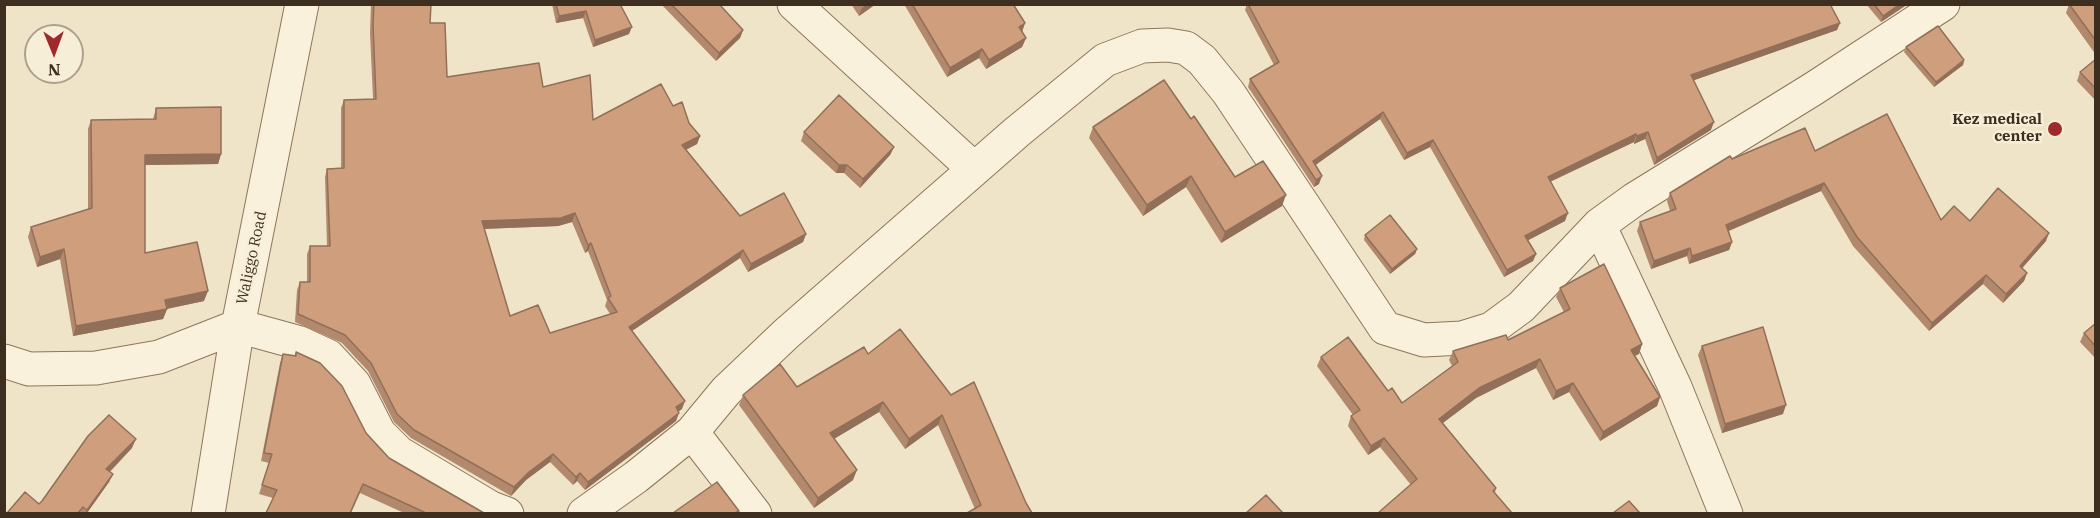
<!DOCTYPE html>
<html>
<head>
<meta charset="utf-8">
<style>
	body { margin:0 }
	#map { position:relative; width:2100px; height:518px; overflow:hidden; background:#f0e4c8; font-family:"IBM Plex Serif",serif }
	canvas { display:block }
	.frame { position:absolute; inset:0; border:6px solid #3d2e20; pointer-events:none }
	.north { position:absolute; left:24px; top:24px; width:60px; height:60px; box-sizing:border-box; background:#f7eed8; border:2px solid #ada18e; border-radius:50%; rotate:179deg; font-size:16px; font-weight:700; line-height:24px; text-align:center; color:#3d2e20 }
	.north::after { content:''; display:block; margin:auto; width:21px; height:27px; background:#9e2a2b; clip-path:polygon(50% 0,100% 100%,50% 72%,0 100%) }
</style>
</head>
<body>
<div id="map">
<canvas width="2100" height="518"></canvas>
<div class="frame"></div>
<div class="north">N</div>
</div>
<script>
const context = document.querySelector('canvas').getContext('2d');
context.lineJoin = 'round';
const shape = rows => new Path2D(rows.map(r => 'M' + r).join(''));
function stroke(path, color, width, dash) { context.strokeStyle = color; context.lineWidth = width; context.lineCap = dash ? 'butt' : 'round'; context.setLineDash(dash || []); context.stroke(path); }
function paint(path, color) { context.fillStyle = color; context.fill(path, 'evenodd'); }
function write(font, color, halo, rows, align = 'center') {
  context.font = font + ' "IBM Plex Serif",serif'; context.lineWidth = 5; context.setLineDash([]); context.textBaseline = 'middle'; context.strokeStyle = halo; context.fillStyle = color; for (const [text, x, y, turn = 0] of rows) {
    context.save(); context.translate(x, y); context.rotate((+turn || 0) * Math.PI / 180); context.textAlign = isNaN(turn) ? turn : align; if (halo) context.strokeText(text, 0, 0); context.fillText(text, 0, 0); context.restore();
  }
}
const minor = shape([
	[794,4,974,169],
	[4,361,29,369,96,368,159,357,238,326,300,343,328,356,354,384,379,433,399,453,491,508,507,514],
	[692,432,755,514],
	[208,514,238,326,302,4],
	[584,514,636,477,692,432,726,391,786,334,1017,132,1105,60,1142,46,1168,45,1186,48,1202,60,1228,92,1385,328,1424,340,1462,338,1491,329,1521,307,1599,225],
	[1726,514,1675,387,1599,225,1635,199,1813,89,1943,4]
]);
const wall = shape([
	[371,4,431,4,430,23,447,77,543,87,593,120,673,106,700,136,697,144,686,150,740,216,806,234,803,242,748,272,740,258,632,331,682,409,678,411,676,421,585,490,577,481,573,485,550,462,526,480,511,496,411,438,394,422,368,371,342,343,295,322,297,290,300,282,307,282,307,254,310,246,327,246,325,177,327,169,341,168,341,108,344,100,373,99,370,33],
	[572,222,585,253,588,251,607,300,605,306,610,314,550,333,510,316,484,229,558,226],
	[552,4,620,4,629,34,593,47,583,18,556,23],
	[661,4,719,4,743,30,740,38,716,61],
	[851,4,876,4,859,16],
	[904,4,1013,4,1025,23,1022,31,1026,38,1022,47,986,69,979,58,947,77],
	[1247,4,1249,4,1840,23,1837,30,1694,80,1711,130,1654,165,1645,139,1634,144,1634,142,1550,182,1565,221,1528,240,1536,254,1533,261,1504,277,1430,147,1404,160,1380,119,1315,165,1319,184,1314,187,1248,87,1250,79,1274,65,1245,10],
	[1866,4,1908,4,1881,22],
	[2069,4,2096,6,2096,55,2066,13],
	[1906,47,1964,60,1963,65,1934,87,1904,52],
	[2096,59,2096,101,2077,81,2080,72],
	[156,108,221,154,218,164,145,165,145,253,204,301,167,309,163,319,73,336,60,259,37,267,28,237,31,227,88,209,88,129,91,120,153,119],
	[1191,119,1235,177,1282,206,1221,243,1186,187,1143,216,1089,138,1093,127],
	[804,132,894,147,890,155,860,188,844,173,836,173,801,141],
	[1815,151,1941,220,1970,221,2046,241,2022,268,2027,273,2024,281,2003,303,1983,284,1929,331,1853,246,1821,191,1729,231,1732,242,1729,250,1689,264,1687,256,1651,269,1637,231,1640,222,1670,211,1667,201,1670,193,1732,159],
	[1365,235,1417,249,1415,254,1390,274,1364,240],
	[1560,288,1642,344,1639,354,1635,355,1660,397,1657,406,1600,441,1569,392,1553,400,1536,368,1476,398,1443,423,1496,488,1495,493,1411,485,1380,447,1368,455,1348,426,1351,416,1353,415,1317,366,1321,357,1388,391,1402,403,1452,366,1449,360,1453,351,1508,340,1564,312,1556,297],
	[2096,323,2096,359,2080,342,2084,333],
	[900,329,1026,503,975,509,938,425,905,449,879,412,834,439,853,480,814,508,739,405,743,395,797,387,868,354],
	[1702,346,1783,414,1722,433,1698,355],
	[296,352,366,433,389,458,484,513,404,513,360,493,351,513,266,513,273,498,259,494,269,463,261,461,280,363,283,354,294,356],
	[132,448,110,472,113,474,109,482,87,513,7,513,39,504]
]);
const shadedWall = shape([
	[867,4,876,4,859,16,862,8],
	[1900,4,1908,4,1881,22,1883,16],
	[586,11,583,18,556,23,559,16],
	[1025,23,1022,32,1019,27],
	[1840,23,1837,30,1689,82,1691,75],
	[632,27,629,34,593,47,595,40],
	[743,30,740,38,716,61,719,53],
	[1026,38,1022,47,986,69,989,60],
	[982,49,979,58,947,77,950,68],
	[1964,60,1963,65,1934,87,1936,82],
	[1383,112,1380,119,1310,169,1313,161],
	[1714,122,1711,130,1654,165,1657,158],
	[1648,132,1645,139,1634,144,1637,136],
	[1636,134,1634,142,1545,184,1548,177],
	[700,136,697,144,679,153,682,145],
	[1433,140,1430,147,1404,160,1407,153],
	[894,147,890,155,860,188,863,179],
	[221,154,218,164,141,165,145,155],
	[839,165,847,165,844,173,836,173],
	[1191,176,1186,187,1143,216,1147,205],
	[1322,176,1319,184,1314,187,1316,180],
	[1824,183,1821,191,1723,233,1726,225],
	[1286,195,1282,206,1221,243,1225,232],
	[575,213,572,222,558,226,479,229,482,221],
	[1568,213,1565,221,1523,243,1525,236],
	[2049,233,2046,241,2017,274,2020,266],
	[806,234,803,242,748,272,751,264],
	[1732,242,1729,250,1689,264,1692,256],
	[591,243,588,251,585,253,588,245],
	[1690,248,1687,256,1651,269,1654,261],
	[64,249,60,259,37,267,40,257],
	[1417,249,1415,254,1390,274,1392,269],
	[743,250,740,258,626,335,629,327],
	[1536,254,1533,261,1504,277,1507,270],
	[2027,273,2024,281,2003,303,2006,294],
	[1986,275,1983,284,1929,331,1932,323],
	[208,291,204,301,161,310,165,300],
	[167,309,163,319,73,336,76,326],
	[1642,344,1639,354,1628,359,1631,350],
	[1540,359,1536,368,1476,398,1436,428,1439,419,1479,388],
	[1573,383,1569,392,1553,400,1556,391],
	[1660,397,1657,406,1600,441,1603,432],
	[685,401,682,409,673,416,676,407],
	[883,402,879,412,827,443,830,433],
	[1786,405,1783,414,1722,433,1725,424],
	[679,413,676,421,585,490,588,482],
	[942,415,938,425,905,449,909,439],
	[1384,438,1380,447,1368,455,1371,446],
	[136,439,132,448,103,478,106,469],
	[553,454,550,462,526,480,511,496,514,487,529,472],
	[857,470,853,480,814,508,818,498],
	[580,473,577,481,573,485,576,477],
	[113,474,109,482,87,513,86,513,87,510]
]);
const building = shape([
	[374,4,431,4,430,23,445,23,447,77,539,63,543,87,590,75,593,120,661,84,673,106,682,102,689,123,700,136,682,145,740,216,784,193,806,234,751,264,743,250,629,327,685,401,676,407,679,413,588,482,580,473,576,477,553,454,529,472,514,487,414,430,397,414,371,363,345,335,298,314,300,282,310,282,310,246,330,246,327,169,344,168,344,100,376,99,373,24,374,4],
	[575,213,588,245,591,243,611,296,608,298,617,312,550,333,538,305,510,316,482,221,561,218,575,213],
	[556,4,620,4,632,27,595,40,586,11,559,16,556,4],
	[671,4,719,4,743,30,719,53,671,4],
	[912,4,1013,4,1025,23,1019,27,1026,38,989,60,982,49,950,68,912,4],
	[1248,4,1830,4,1840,23,1691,75,1714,122,1657,158,1648,132,1637,136,1636,134,1548,177,1568,213,1525,236,1536,254,1507,270,1433,140,1407,153,1383,112,1313,161,1322,176,1316,180,1250,79,1279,62,1248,4],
	[1874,4,1900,4,1883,16,1874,4],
	[2069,4,2094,4,2096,6,2096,41,2069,4],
	[1938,26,1964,60,1936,82,1906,47,1938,26],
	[2096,59,2096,89,2080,72,2096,59],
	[1164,80,1191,119,1194,116,1235,177,1263,161,1286,195,1225,232,1191,176,1147,205,1093,127,1164,80],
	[839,95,894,147,863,179,847,165,839,165,804,132,839,95],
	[221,107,221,154,145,155,145,253,197,242,208,291,165,300,167,309,76,326,64,249,40,257,31,227,92,208,91,120,156,119,156,108,221,107],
	[1887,114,1941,220,1954,206,1970,221,1998,188,2049,233,2020,266,2027,273,2006,294,1986,275,1932,323,1857,237,1824,183,1726,225,1732,242,1692,256,1690,248,1654,261,1640,222,1676,209,1670,193,1730,156,1732,159,1805,128,1815,151,1887,114],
	[1390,215,1417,249,1392,269,1365,235,1390,215],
	[1604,264,1642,344,1631,350,1660,397,1603,432,1573,383,1556,391,1540,359,1479,388,1439,419,1496,488,1493,491,1512,513,1378,513,1417,479,1384,438,1371,446,1351,416,1360,410,1321,357,1348,337,1388,391,1392,388,1402,403,1458,362,1453,351,1506,335,1508,340,1570,309,1560,288,1604,264],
	[2096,323,2096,347,2084,333,2096,323],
	[1763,327,1786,405,1725,424,1702,346,1763,327],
	[900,329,951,395,974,382,1026,503,1032,513,967,513,981,505,942,415,909,439,883,402,830,433,857,470,818,498,743,395,780,364,797,387,864,347,868,354,900,329],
	[296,352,320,363,342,386,366,433,389,458,484,513,426,513,363,484,350,513,266,513,277,490,262,485,272,454,264,453,283,354,296,356,296,352],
	[109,415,136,439,106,469,113,474,87,510,83,507,78,513,7,513,25,492,39,504,42,501,88,436,109,415],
	[717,482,739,511,735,513,673,513,717,482],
	[1266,495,1283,513,1246,513,1266,495],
	[1629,501,1640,513,1613,513,1629,501]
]);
const markers = [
	[2055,129,8,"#9e2a2b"]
];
const poiNames = [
	["Kez medical",2042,120],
	["center",2042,137]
];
const streetNames = [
	["Waliggo Road",252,258,-78]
];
stroke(minor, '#8d765c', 35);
stroke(minor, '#faf1dc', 33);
paint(wall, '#b2896c');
paint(shadedWall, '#916f58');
paint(building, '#cf9f7d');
stroke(building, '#916f58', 1.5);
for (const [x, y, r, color] of markers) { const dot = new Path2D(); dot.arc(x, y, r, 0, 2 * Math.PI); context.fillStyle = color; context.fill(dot); stroke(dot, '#f7eed8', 2); }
write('bold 15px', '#3d2e20', '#f7eed8', poiNames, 'right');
write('15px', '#3d2e20', '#f7eed8', streetNames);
</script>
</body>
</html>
